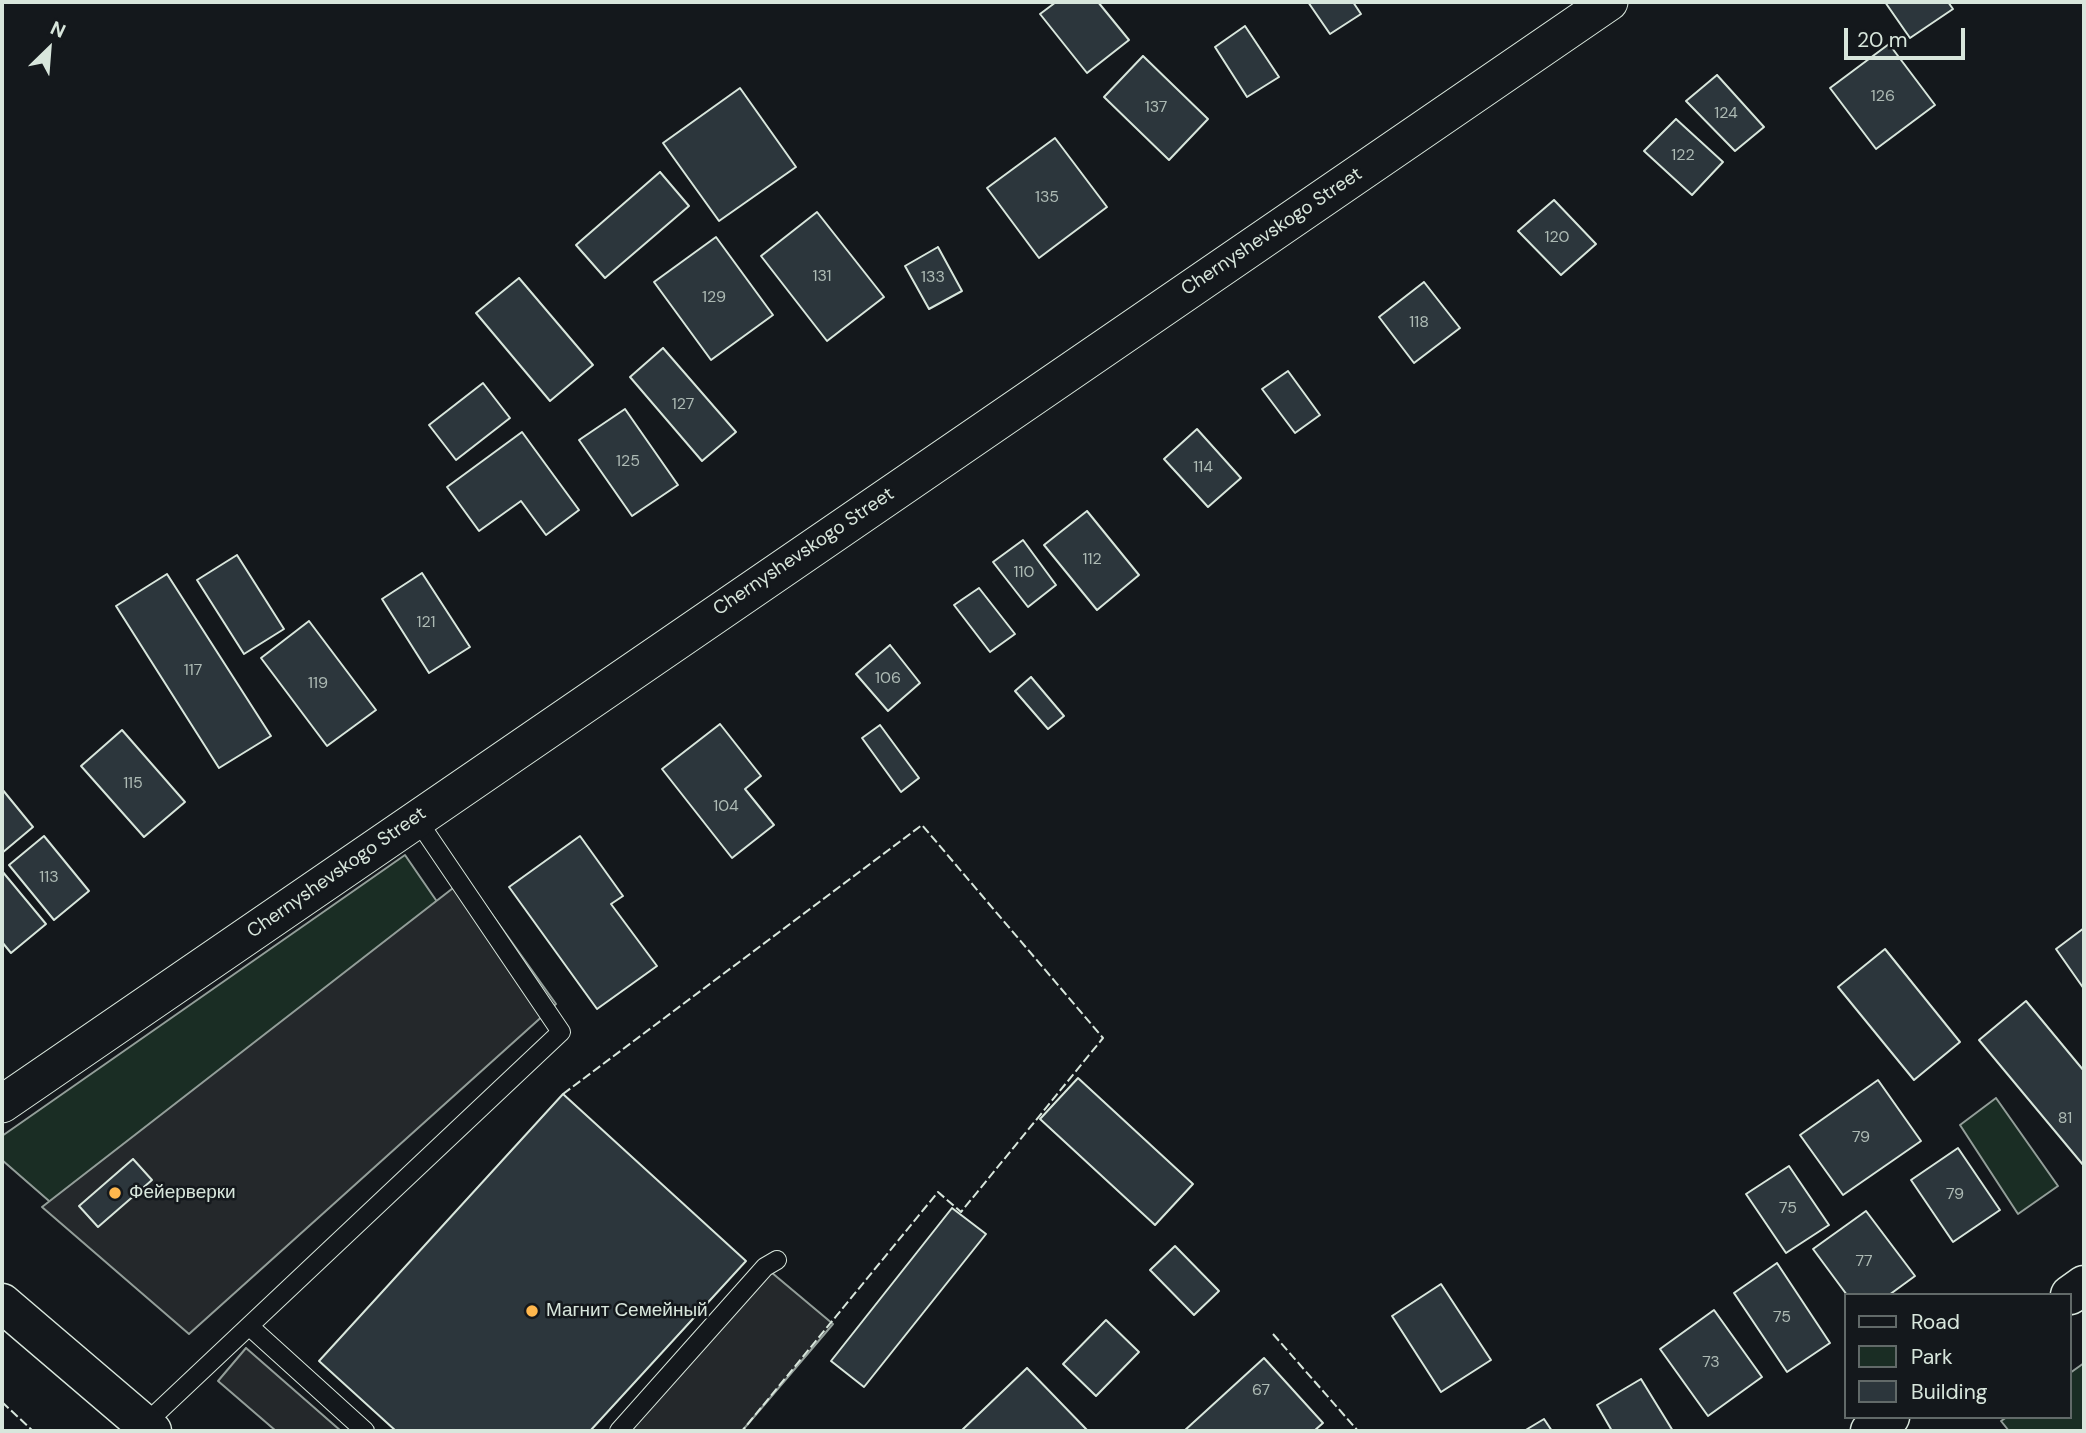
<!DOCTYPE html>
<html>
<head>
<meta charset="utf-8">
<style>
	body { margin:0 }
	#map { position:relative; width:2086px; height:1433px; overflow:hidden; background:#14181c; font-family:"DM Sans",sans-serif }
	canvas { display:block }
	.frame { position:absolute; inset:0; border:4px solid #d8e6dc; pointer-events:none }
	.legend { position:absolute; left:1844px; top:1293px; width:228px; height:126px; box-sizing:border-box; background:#14181c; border:2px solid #626a69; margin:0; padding:9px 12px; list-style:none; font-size:21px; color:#d8e6dc }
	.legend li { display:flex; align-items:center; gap:14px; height:35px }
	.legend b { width:35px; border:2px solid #626a69 }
	.north { position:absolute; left:14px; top:14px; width:70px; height:70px; -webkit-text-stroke:5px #14181c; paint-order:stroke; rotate:25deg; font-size:19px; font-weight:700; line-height:28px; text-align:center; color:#d8e6dc }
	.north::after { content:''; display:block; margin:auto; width:24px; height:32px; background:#d8e6dc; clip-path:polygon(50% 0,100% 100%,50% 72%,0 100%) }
	.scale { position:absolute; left:1844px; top:28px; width:121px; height:32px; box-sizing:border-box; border:4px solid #d8e6dc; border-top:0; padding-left:9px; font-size:21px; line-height:24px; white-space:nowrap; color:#d8e6dc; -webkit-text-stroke:5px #14181c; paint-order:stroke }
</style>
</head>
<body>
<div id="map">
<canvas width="2086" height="1433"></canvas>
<div class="frame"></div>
<ul class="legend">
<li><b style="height:9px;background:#14181c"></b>Road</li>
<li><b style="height:19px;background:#1a2d24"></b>Park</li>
<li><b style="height:19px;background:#2c363c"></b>Building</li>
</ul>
<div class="north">N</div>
<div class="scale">20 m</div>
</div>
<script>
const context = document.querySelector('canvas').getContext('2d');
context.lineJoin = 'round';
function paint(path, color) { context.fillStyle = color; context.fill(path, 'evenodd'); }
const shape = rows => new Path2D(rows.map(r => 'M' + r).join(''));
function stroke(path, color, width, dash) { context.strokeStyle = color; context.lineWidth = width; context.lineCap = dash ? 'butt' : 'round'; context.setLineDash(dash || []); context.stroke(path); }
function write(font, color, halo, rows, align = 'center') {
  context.font = font + ' "DM Sans",sans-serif'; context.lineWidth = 5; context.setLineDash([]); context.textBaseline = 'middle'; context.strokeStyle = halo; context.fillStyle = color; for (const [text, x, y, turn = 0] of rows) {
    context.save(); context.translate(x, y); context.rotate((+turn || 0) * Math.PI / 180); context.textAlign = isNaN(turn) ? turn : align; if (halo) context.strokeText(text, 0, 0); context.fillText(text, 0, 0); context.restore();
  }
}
const green = shape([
	[405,855,451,922,64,1214,2,1160,2,1136,405,855],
	[1996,1098,2058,1186,2018,1214,1960,1125,1996,1098],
	[2084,1363,2084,1431,2009,1431,2001,1421,2007,1417,2070,1417,2070,1373,2084,1363]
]);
const parking = shape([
	[466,878,556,1004,189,1334,42,1207,466,878],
	[765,1267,833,1324,742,1431,627,1431,765,1267],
	[246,1348,341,1431,276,1431,218,1381,246,1348]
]);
const building = shape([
	[1056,2,1098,2,1129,40,1087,73,1040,14,1056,2],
	[1308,2,1353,2,1361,14,1330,34,1308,2],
	[1885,2,1948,2,1953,9,1910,38,1885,2],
	[1245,26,1279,77,1247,97,1215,47,1245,26],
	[1889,44,1935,105,1876,149,1830,88,1889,44],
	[1143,56,1208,119,1169,160,1104,97,1143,56],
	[1717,75,1764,127,1735,151,1686,101,1717,75],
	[740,88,796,167,719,221,663,143,740,88],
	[1676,119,1723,162,1692,195,1644,151,1676,119],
	[1055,138,1107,207,1039,258,987,188,1055,138],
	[660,172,689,206,605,278,576,245,660,172],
	[1554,200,1596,244,1561,275,1518,231,1554,200],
	[817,212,884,297,827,341,761,256,817,212],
	[716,237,773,315,711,360,654,282,716,237],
	[938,247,962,291,929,309,905,266,938,247],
	[519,278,593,365,550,401,476,313,519,278],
	[1424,282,1460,328,1414,363,1379,317,1424,282],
	[663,348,736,432,702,461,630,377,663,348],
	[1288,371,1320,415,1295,433,1262,389,1288,371],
	[483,383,510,418,456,460,429,425,483,383],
	[625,409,678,485,632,516,579,440,625,409],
	[1197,429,1241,478,1208,507,1164,459,1197,429],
	[522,432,579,510,546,535,521,501,479,531,447,487,522,432],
	[1087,511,1139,575,1097,610,1044,545,1087,511],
	[1023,540,1056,585,1028,607,993,562,1023,540],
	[237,555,284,629,244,654,197,580,237,555],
	[422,573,470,647,429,673,382,599,422,573],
	[167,574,271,736,219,768,116,606,167,574],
	[979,588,1015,634,990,652,954,605,979,588],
	[309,621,376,710,327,746,261,658,309,621],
	[890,645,920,683,888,711,856,674,890,645],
	[1031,677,1064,716,1048,729,1015,691,1031,677],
	[720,724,761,776,745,789,774,825,732,858,662,769,720,724],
	[880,725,919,778,901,792,862,738,880,725],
	[122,730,185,802,144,837,81,766,122,730],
	[2,789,33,827,2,853,2,789],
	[44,836,89,891,54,920,9,865,44,836],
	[580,836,623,896,611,904,657,966,597,1009,509,887,580,836],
	[2,871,46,924,11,953,2,942,2,871],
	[2084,928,2084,989,2056,949,2084,928],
	[1885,949,1960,1042,1914,1080,1838,987,1885,949],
	[2026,1001,2084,1071,2084,1166,1979,1040,2026,1001],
	[1078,1078,1193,1184,1155,1225,1040,1119,1078,1078],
	[1878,1080,1921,1141,1843,1195,1800,1135,1878,1080],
	[563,1094,746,1261,590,1431,396,1431,319,1361,563,1094],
	[1958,1148,2000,1210,1953,1242,1911,1180,1958,1148],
	[133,1159,152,1180,98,1227,79,1206,133,1159],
	[1789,1166,1829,1225,1786,1253,1746,1194,1789,1166],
	[952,1208,986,1234,864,1387,831,1361,952,1208],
	[1866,1211,1915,1276,1889,1295,1847,1295,1813,1249,1866,1211],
	[1175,1246,1219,1291,1194,1315,1150,1270,1175,1246],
	[1777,1263,1830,1343,1787,1372,1734,1293,1777,1263],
	[1441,1284,1491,1360,1441,1392,1392,1316,1441,1284],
	[1714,1310,1762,1377,1708,1416,1660,1349,1714,1310],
	[1106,1320,1139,1352,1096,1396,1063,1364,1106,1320],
	[1264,1358,1323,1423,1314,1431,1184,1431,1264,1358],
	[1027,1368,1088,1431,961,1431,1027,1368],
	[1641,1379,1673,1431,1612,1431,1597,1405,1641,1379],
	[1544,1419,1552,1431,1524,1431,1544,1419]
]);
const service = shape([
	[249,1326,365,1431],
	[144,1425,561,1032,416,818],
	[619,1431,765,1267,777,1260]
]);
const minor = shape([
	[2,1104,1609,2]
]);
const tertiary = shape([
	[2070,1295,2084,1285],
	[1870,1431,1890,1417]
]);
const primary = shape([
	[2,1303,152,1431]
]);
const fence = shape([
	[563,1094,922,825,1103,1038,961,1212,938,1192,742,1431],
	[1273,1334,1358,1431],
	[2,1402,33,1431]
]);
const markers = [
	[115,1193,7,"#ffb74d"],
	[532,1311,7,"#ffb74d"]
];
const numberNames = [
	["126",1883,97],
	["137",1156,108],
	["124",1726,114],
	["122",1683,156],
	["135",1047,198],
	["120",1557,238],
	["131",822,277],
	["133",933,278],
	["129",714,298],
	["118",1419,323],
	["127",683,405],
	["125",628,462],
	["114",1203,468],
	["112",1092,560],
	["110",1024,573],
	["121",426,623],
	["117",193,671],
	["106",888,679],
	["119",318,684],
	["115",133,784],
	["104",726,807],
	["113",49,878],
	["81",2065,1119],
	["79",1861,1138],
	["79",1955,1195],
	["75",1788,1209],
	["77",1864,1262],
	["75",1782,1318],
	["73",1711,1363],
	["67",1261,1391]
];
const streetNames = [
	["Chernyshevskogo Street",1272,232,-34],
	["Chernyshevskogo Street",804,552,-34],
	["Chernyshevskogo Street",337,873,-35]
];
const poiNames = [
	["Фейерверки",129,1193],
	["Магнит Семейный",546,1311]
];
paint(green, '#1a2d24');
stroke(green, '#939e99', 2);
paint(parking, '#24282b');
stroke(parking, '#939e99', 2);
paint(building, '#2c363c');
stroke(building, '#d8e6dc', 2);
stroke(service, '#d8e6dc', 20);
stroke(minor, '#d8e6dc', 39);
stroke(tertiary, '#d8e6dc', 41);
stroke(primary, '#d8e6dc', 41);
stroke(service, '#14181c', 18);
stroke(minor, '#14181c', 37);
stroke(tertiary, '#14181c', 38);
stroke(primary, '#14181c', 38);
stroke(fence, '#d8e6dc', 2, [9, 3.5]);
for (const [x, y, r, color] of markers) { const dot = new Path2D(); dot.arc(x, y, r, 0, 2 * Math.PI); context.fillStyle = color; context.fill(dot); stroke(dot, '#14181c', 2.5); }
write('16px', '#adbab4', null, numberNames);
write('19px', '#d8e6dc', '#14181c', streetNames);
write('19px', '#d8e6dc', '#14181c', poiNames, 'left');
</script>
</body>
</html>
